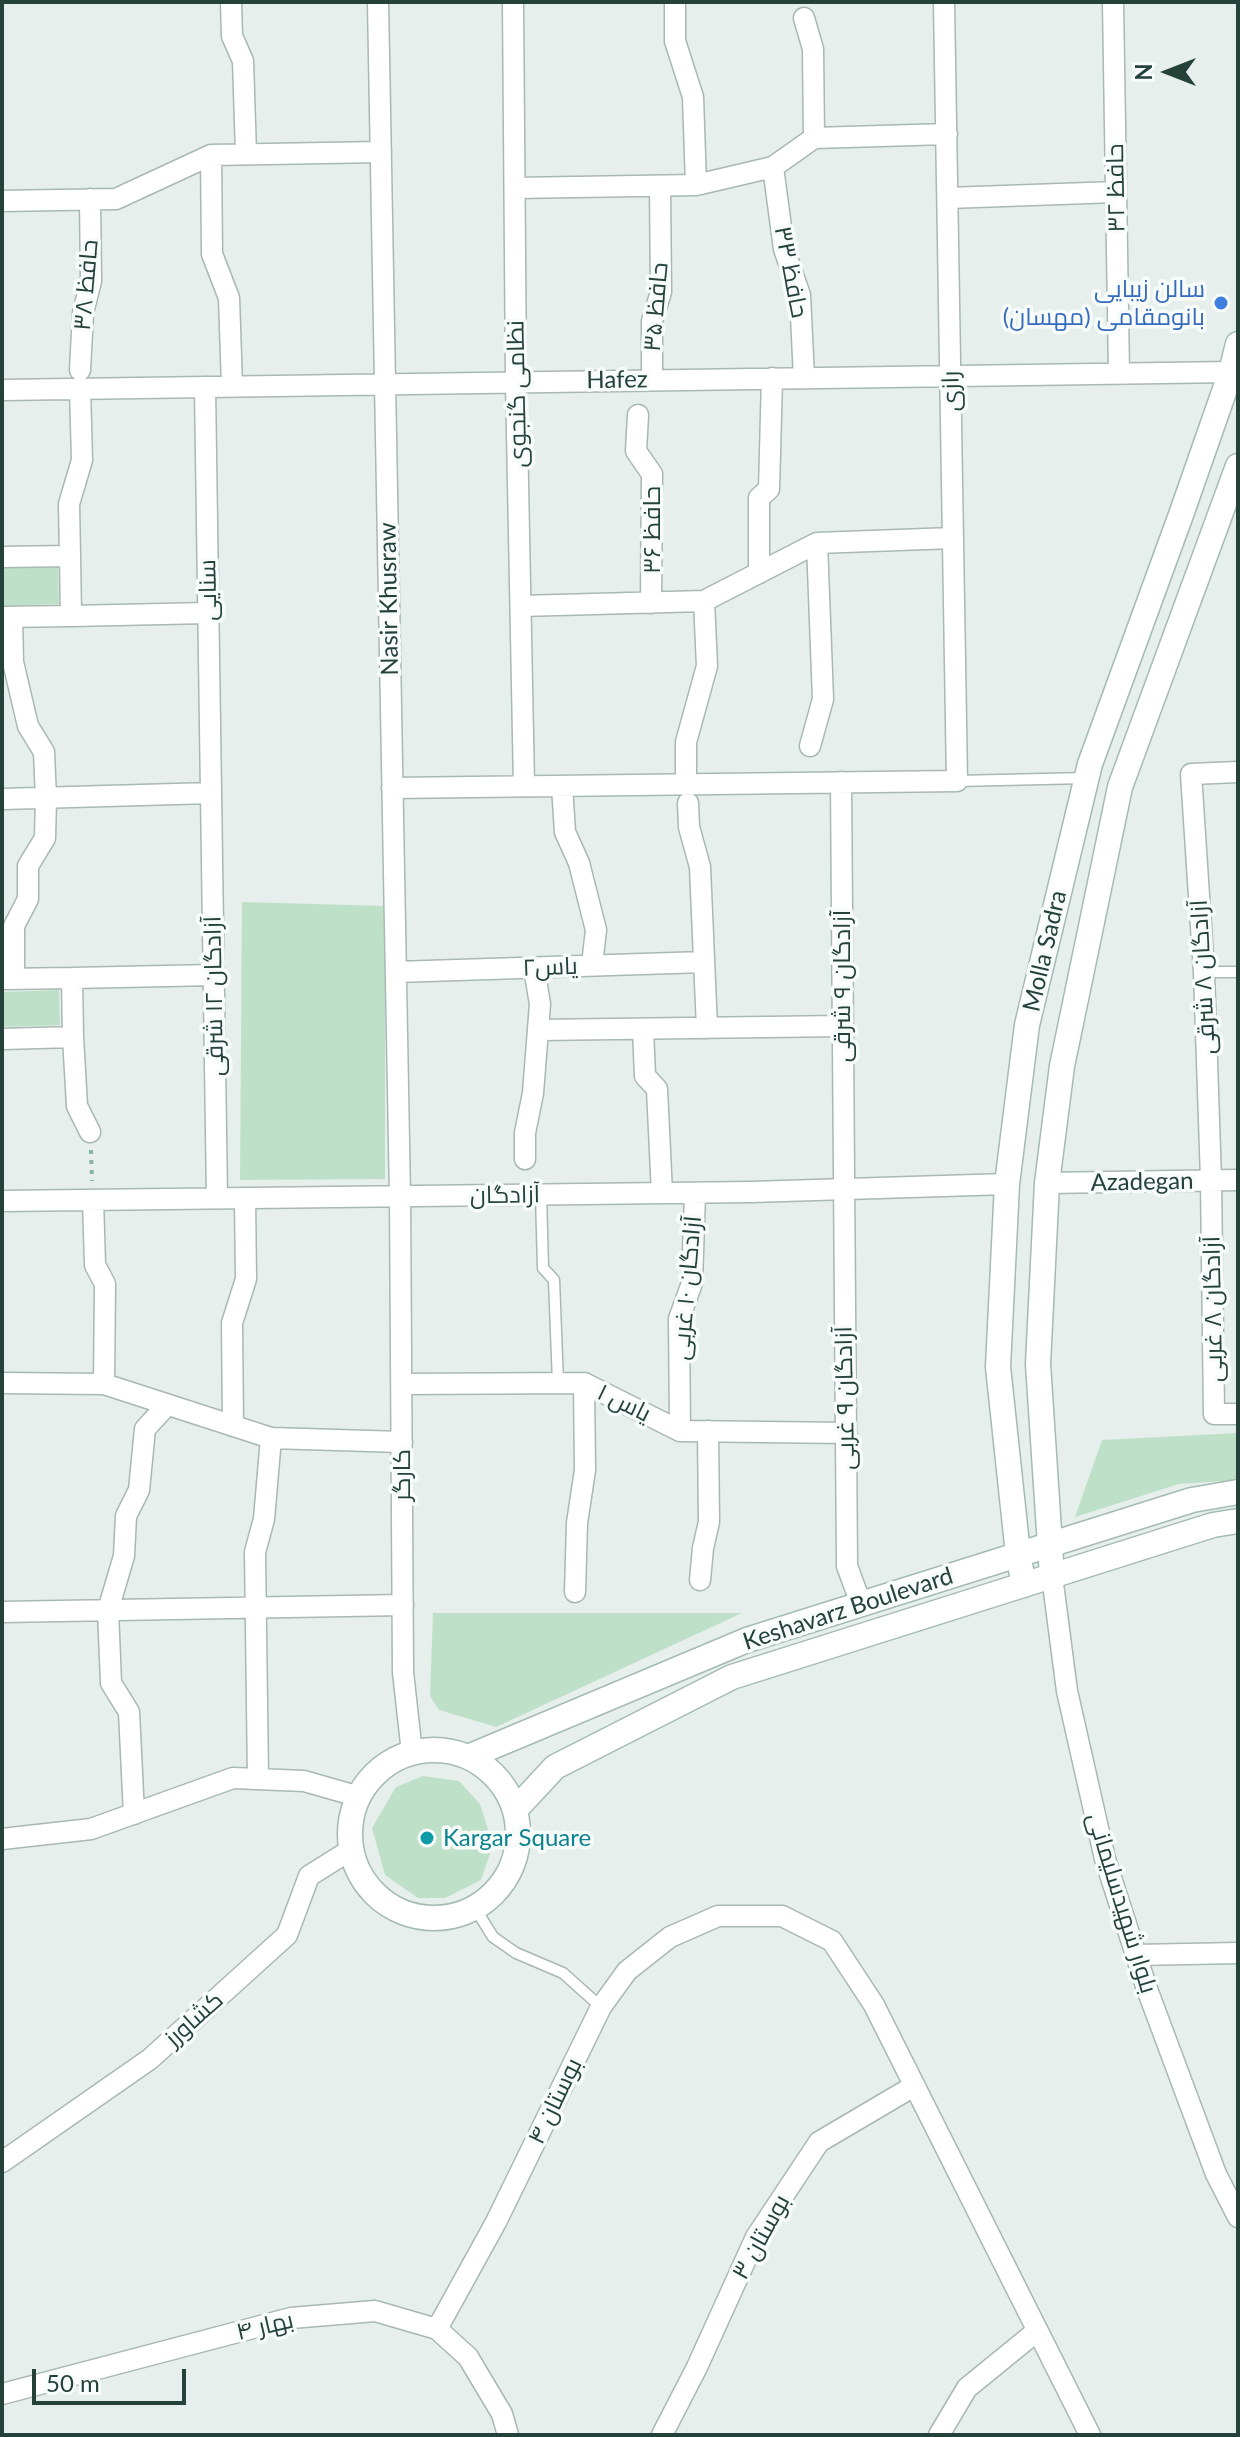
<!DOCTYPE html>
<html>
<head>
<meta charset="utf-8">
<style>
	body { margin:0 }
	#map { position:relative; width:1240px; height:2437px; overflow:hidden; background:#e6efeb; font-family:Lato,sans-serif }
	canvas { display:block }
	.frame { position:absolute; inset:0; border:4px solid #24423a; pointer-events:none }
	.north { position:absolute; left:1128px; top:32px; width:80px; height:80px; -webkit-text-stroke:6px #f7fbf9; paint-order:stroke; rotate:270deg; font-size:22px; font-weight:700; line-height:32px; text-align:center; color:#24423a }
	.north::after { content:''; display:block; margin:auto; width:28px; height:36px; background:#24423a; clip-path:polygon(50% 0,100% 100%,50% 72%,0 100%) }
	.scale { position:absolute; left:32px; top:2369px; width:154px; height:36px; box-sizing:border-box; border:4px solid #24423a; border-top:0; padding-left:10px; font-size:24px; line-height:28px; white-space:nowrap; color:#24423a; -webkit-text-stroke:6px #f7fbf9; paint-order:stroke }
</style>
</head>
<body>
<div id="map">
<canvas width="1240" height="2437"></canvas>
<div class="frame"></div>
<div class="north">N</div>
<div class="scale">50 m</div>
</div>
<script>
const context = document.querySelector('canvas').getContext('2d');
context.lineJoin = 'round';
function paint(path, color) { context.fillStyle = color; context.fill(path, 'evenodd'); }
const shape = rows => new Path2D(rows.map(r => 'M' + r).join(''));
function stroke(path, color, width, dash) { context.strokeStyle = color; context.lineWidth = width; context.lineCap = dash ? 'butt' : 'round'; context.setLineDash(dash || []); context.stroke(path); }
function write(font, color, halo, rows, align = 'center') {
  context.font = font + ' Lato,Cairo,sans-serif'; context.lineWidth = 7; context.setLineDash([]); context.textBaseline = 'middle'; context.strokeStyle = halo; context.fillStyle = color; for (const [text, x, y, turn = 0] of rows) {
    context.save(); context.translate(x, y); context.rotate((+turn || 0) * Math.PI / 180); context.textAlign = isNaN(turn) ? turn : align; if (halo) context.strokeText(text, 0, 0); context.fillText(text, 0, 0); context.restore();
  }
}
const green = shape([
	[58,567,59,604,2,606,2,568],
	[242,902,385,906,385,1179,240,1180],
	[59,990,60,1025,2,1027,2,992],
	[1238,1433,1238,1480,1179,1484,1075,1517,1102,1440],
	[433,1613,742,1613,496,1727,439,1710,430,1696],
	[423,1776,459,1781,480,1804,493,1845,481,1880,445,1898,418,1898,385,1875,372,1828,396,1787]
]);
const path = shape([
	[91,1150,92,1181]
]);
const lane = shape([
	[957,781,1086,778],
	[1204,972,1238,972],
	[541,1195,543,1268,554,1280,558,1383],
	[475,1908,493,1937,516,1953,563,1973,601,2007]
]);
const street = shape([
	[231,2,232,36,243,61,246,154],
	[378,2,400,1196,403,1672,412,1753],
	[513,2,516,382,524,786],
	[675,2,675,41,693,97,696,185],
	[1113,2,1119,373],
	[804,18,813,49,814,138],
	[211,155,212,254,229,298,232,386],
	[773,167,784,249,800,295,804,378],
	[515,188,696,185,773,167,814,138,947,134],
	[948,198,1116,192],
	[2,201,116,199,211,155,381,152],
	[80,370,83,313,91,281,90,199],
	[652,380,652,321,661,292,660,186],
	[205,387,217,1198],
	[2,390,1231,372],
	[638,415,636,451,652,474,651,603],
	[70,556,69,504,82,460,80,388],
	[2,557,70,556,71,616,2,617],
	[759,573,759,498,769,489,772,378],
	[521,606,704,601,817,543,953,538],
	[71,616,208,613],
	[12,617,13,662,28,726,44,752,46,798,45,838,28,866,28,899,14,926,14,979],
	[810,746,823,699,817,543],
	[1238,772,1191,774,1204,972,1211,1180,1214,1414,1238,1414],
	[841,782,847,1566,861,1604],
	[686,784,686,742,707,666,704,601],
	[562,786,565,832,579,863,596,930,593,956],
	[392,788,957,781,944,2],
	[2,799,211,793],
	[688,803,689,827,700,867,707,1028],
	[396,972,704,962],
	[72,978,214,975],
	[643,1029,645,1076,657,1089,662,1193],
	[538,1030,842,1026],
	[73,1037,77,1106,90,1132],
	[2,1039,73,1037,72,978,3,979],
	[525,1159,525,1133,533,1093,540,1004,534,968],
	[1047,1183,1238,1180],
	[93,1200,95,1265,105,1284,104,1384],
	[2,1201,751,1192,1007,1184],
	[2,1383,104,1384,271,1438,402,1442],
	[401,1384,584,1383,680,1431,846,1433],
	[233,1426,232,1323,246,1279,245,1198],
	[680,1431,679,1319,692,1283,695,1193],
	[1052,1576,1067,1691,1105,1859,1147,1989,1216,2174,1238,2217],
	[700,1580,703,1548,709,1522,708,1431],
	[575,1592,577,1523,585,1470,584,1383],
	[2,1612,403,1605],
	[258,1779,255,1552,264,1519,271,1438],
	[134,1814,129,1712,111,1683,108,1610,124,1556,126,1516,139,1490,145,1429,167,1405],
	[2,1839,91,1829,233,1778,304,1781,360,1797],
	[1136,1955,1238,1953],
	[2,2162,150,2059,287,1935,309,1876,352,1849],
	[437,2329,496,2222,601,2007,627,1971,670,1937,718,1916,782,1916,832,1941,874,2005,1090,2435],
	[2,2394,291,2318,375,2311,437,2329,468,2357,502,2414,508,2435],
	[662,2435,697,2367,756,2237,819,2142,914,2086],
	[939,2435,967,2388,1037,2331]
]);
const secondary = shape([
	[1052,1576,1038,1364,1047,1183,1062,1066,1120,787,1238,466],
	[1024,1585,1018,1554,998,1367,1007,1184,1027,1025,1090,764,1182,512,1231,372,1238,344],
	'350 1834a84 84 0 1 1 168 0a84 84 0 1 1-168 0Z',
	[468,1757,747,1640,1192,1500,1238,1492],
	[515,1810,555,1767,732,1677,1213,1525,1238,1521]
]);
const markers = [
	[1221,303,8,"#3f7fe0"],
	[427,1838,8,"#0f9aa8"]
];
const streetNames = [
	["حافظ ۳۲",1116,188,-91],
	["حافظ ۳۳",791,272,79],
	["حافظ ۳۸",86,285,-85],
	["حافظ ۳۵",656,307,-85],
	["Hafez",617,380,-1],
	["رازی",951,391,-91],
	["نظامی گنجوی",517,394,-91],
	["حافظ ۳۶",652,530,-90],
	["سنایی",208,590,-91],
	["Nasir Khusraw",389,599,-91],
	["Molla Sadra",1045,951,-77],
	["یاس۲",550,967,-2],
	["آزادگان ۸ شرقی",1203,977,-93],
	["آزادگان ۹ شرقی",842,986,-90],
	["آزادگان ۱۲ شرقی",214,996,-91],
	["Azadegan",1142,1182,-1],
	["آزادگان",505,1195,-1],
	["آزادگان ۱۰ غربی",687,1288,-85],
	["آزادگان ۸ غربی",1213,1309,-91],
	["آزادگان ۹ غربی",845,1398,-91],
	["یاس ۱",624,1403,26],
	["کارگر",402,1475,-90],
	["Keshavarz Boulevard",848,1609,-18],
	["بلوار شهیدسلیمانی",1122,1903,73],
	["کشاورز",194,2019,-42],
	["بوستان ۴",555,2101,-64],
	["بوستان ۳",761,2237,-61],
	["بهار ۴",265,2326,-13]
];
const shopNames = [
	["سالن زیبایی",1205,289],
	["بانومقامی (مهسان)",1205,317]
];
const cultureNames = [
	["Kargar Square",443,1838]
];
paint(green, '#bfe0c8');
stroke(lane, '#a8b8b2', 13);
stroke(street, '#a8b8b2', 23);
stroke(secondary, '#a4bbb3', 27);
stroke(path, '#86b3a5', 4, [4, 6]);
stroke(lane, '#fff', 10);
stroke(street, '#fff', 20);
stroke(secondary, '#fff', 24);
for (const [x, y, r, color] of markers) { const dot = new Path2D(); dot.arc(x, y, r, 0, 2 * Math.PI); context.fillStyle = color; context.fill(dot); stroke(dot, '#f7fbf9', 3); }
write('24px', '#24423a', '#f7fbf9', streetNames);
write('24px', '#366cbe', '#f7fbf9', shopNames, 'right');
write('24px', '#0d838f', '#f7fbf9', cultureNames, 'left');
</script>
</body>
</html>
